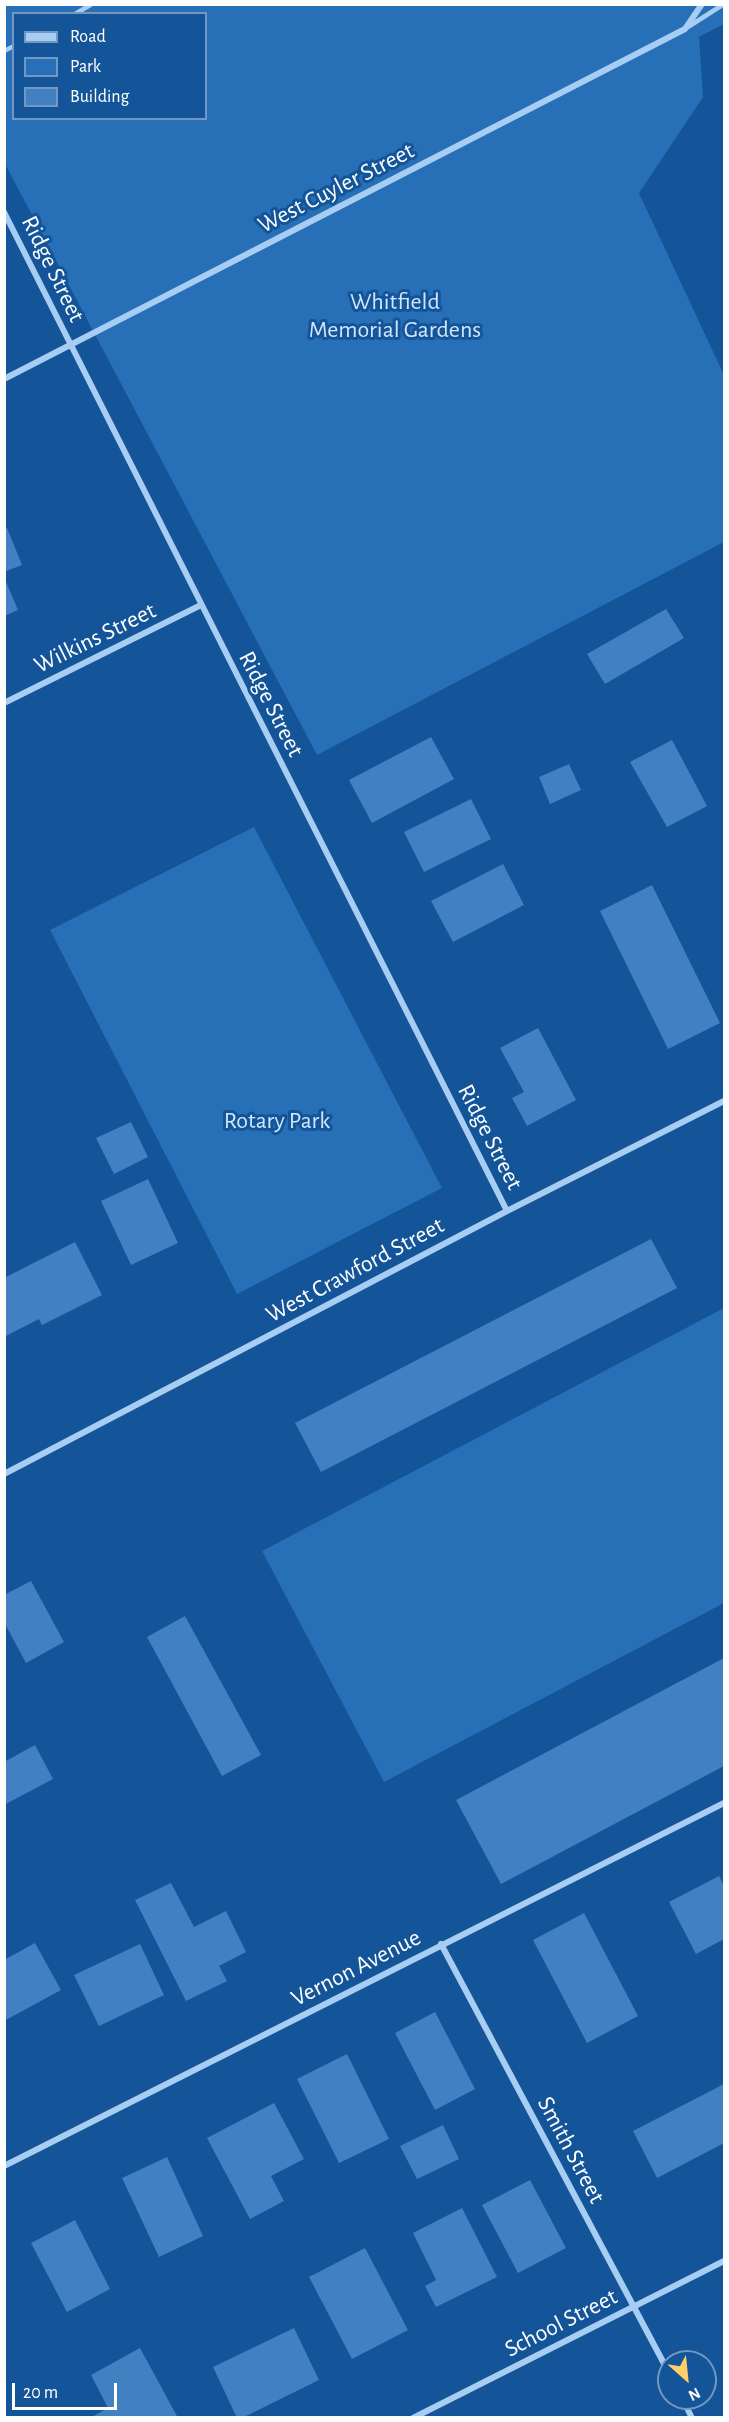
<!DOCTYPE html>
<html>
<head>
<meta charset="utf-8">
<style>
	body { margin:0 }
	#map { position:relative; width:729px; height:2422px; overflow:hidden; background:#145498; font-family:"Alegreya Sans",sans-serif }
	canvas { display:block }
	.frame { position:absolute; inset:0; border:6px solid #fff; pointer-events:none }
	.legend { position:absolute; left:12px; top:12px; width:195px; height:108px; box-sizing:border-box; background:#145498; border:2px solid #7298c1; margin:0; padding:8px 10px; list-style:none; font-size:18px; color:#fff }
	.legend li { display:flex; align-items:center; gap:12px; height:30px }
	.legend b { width:30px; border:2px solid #7298c1 }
	.north { position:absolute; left:657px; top:2350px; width:60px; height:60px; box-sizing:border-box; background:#145498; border:2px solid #7298c1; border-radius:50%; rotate:153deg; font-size:16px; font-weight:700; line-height:24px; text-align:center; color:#fff }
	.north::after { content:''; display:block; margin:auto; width:21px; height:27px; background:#ffcd69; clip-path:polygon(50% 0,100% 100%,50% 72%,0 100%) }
	.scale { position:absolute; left:12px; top:2383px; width:105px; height:27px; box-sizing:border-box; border:3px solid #fff; border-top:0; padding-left:8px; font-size:18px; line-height:21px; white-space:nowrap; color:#fff; -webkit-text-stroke:4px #145498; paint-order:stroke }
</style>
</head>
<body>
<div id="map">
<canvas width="729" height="2422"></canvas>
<div class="frame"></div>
<ul class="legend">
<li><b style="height:8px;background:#a7cdf2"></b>Road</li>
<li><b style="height:16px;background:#276fb6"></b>Park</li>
<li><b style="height:16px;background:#4181c1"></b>Building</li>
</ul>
<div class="north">N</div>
<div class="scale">20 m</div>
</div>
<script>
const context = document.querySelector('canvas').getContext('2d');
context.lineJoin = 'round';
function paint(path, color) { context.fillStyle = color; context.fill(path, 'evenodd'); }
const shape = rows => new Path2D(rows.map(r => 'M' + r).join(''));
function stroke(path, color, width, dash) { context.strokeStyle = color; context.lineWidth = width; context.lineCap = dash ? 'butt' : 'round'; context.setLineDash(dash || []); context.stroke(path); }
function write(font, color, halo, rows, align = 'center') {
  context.font = font + ' "Alegreya Sans",sans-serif'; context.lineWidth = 6; context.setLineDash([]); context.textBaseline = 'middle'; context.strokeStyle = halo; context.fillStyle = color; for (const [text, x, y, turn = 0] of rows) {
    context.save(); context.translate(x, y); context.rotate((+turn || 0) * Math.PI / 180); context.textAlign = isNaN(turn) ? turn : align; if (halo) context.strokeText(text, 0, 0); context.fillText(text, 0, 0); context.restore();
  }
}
const green = shape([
	[4,5,724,5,724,24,699,37,703,97,639,193,724,375,724,542,317,755,5,164],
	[14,14,206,14,206,118,14,118],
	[254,827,442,1188,237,1294,50,930],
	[724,1308,724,1603,384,1782,262,1551]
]);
const building = shape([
	[7,528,22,565,4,572,4,529],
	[4,577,18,610,4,616],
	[666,609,684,638,605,684,587,654],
	[431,737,454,779,372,823,349,780],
	[672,740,707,806,667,827,630,762],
	[569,764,581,790,550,804,539,777],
	[471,799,491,839,424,872,404,832],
	[503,864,524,905,453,942,431,901],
	[652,885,720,1023,668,1049,600,911],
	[538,1028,576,1100,527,1126,512,1098,524,1092,500,1048],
	[131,1122,148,1157,114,1174,96,1138],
	[148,1179,178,1243,131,1265,101,1201],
	[651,1239,677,1288,321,1472,295,1423],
	[75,1242,102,1295,42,1325,39,1319,4,1337,4,1278],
	[31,1581,64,1642,26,1663,4,1622,4,1595],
	[185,1616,261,1755,222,1776,147,1637],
	[724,1658,724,1766,501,1884,456,1800],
	[35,1745,53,1779,4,1805,4,1762],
	[719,1876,724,1886,724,1939,696,1954,669,1902],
	[171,1883,194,1927,226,1911,246,1952,219,1966,227,1981,186,2001,135,1900],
	[584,1913,638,2016,587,2043,533,1940],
	[35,1943,61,1990,4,2021,4,1960],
	[140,1944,164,1995,99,2026,74,1975],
	[435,2012,475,2089,435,2110,395,2033],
	[347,2054,389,2139,339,2163,297,2079],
	[724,2084,724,2143,657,2178,633,2131],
	[274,2103,304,2159,271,2176,284,2201,250,2219,207,2138],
	[443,2125,459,2159,417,2179,400,2146],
	[167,2157,203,2236,159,2257,122,2178],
	[530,2180,566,2248,518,2273,482,2205],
	[462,2208,497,2277,436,2307,425,2286,436,2280,413,2233],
	[75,2220,110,2289,67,2312,31,2243],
	[365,2248,408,2330,352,2359,309,2277],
	[294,2328,319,2380,242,2418,237,2418,213,2367],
	[140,2348,178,2418,90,2418,108,2408,91,2375]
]);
const service = shape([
	[75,14,92,4],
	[688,27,724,4],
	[4,51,14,46]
]);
const minor = shape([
	[4,212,507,1211],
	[4,379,685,29,702,4],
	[4,703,201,605],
	[4,1474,507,1211,724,1101],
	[441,1944,669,2373],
	[4,2166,724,1803],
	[682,2398,692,2418],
	[413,2418,724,2261]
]);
const streetNames = [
	["West Cuyler Street",336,188,-27],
	["Ridge Street",53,269,64],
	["Wilkins Street",95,638,-26],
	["Ridge Street",271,704,63],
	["Ridge Street",490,1137,63],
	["West Crawford Street",355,1270,-28],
	["Vernon Avenue",356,1968,-27],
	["Smith Street",571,2150,62],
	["School Street",561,2323,-27]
];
const parkNames = [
	["Whitfield",395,302],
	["Memorial Gardens",395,330],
	["Rotary Park",277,1121]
];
paint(green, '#276fb6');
paint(building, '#4181c1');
stroke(service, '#a7cdf2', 4.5);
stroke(minor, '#a7cdf2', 6);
write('24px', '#fff', '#145498', streetNames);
write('24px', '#cfe6fd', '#145498', parkNames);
</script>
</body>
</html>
